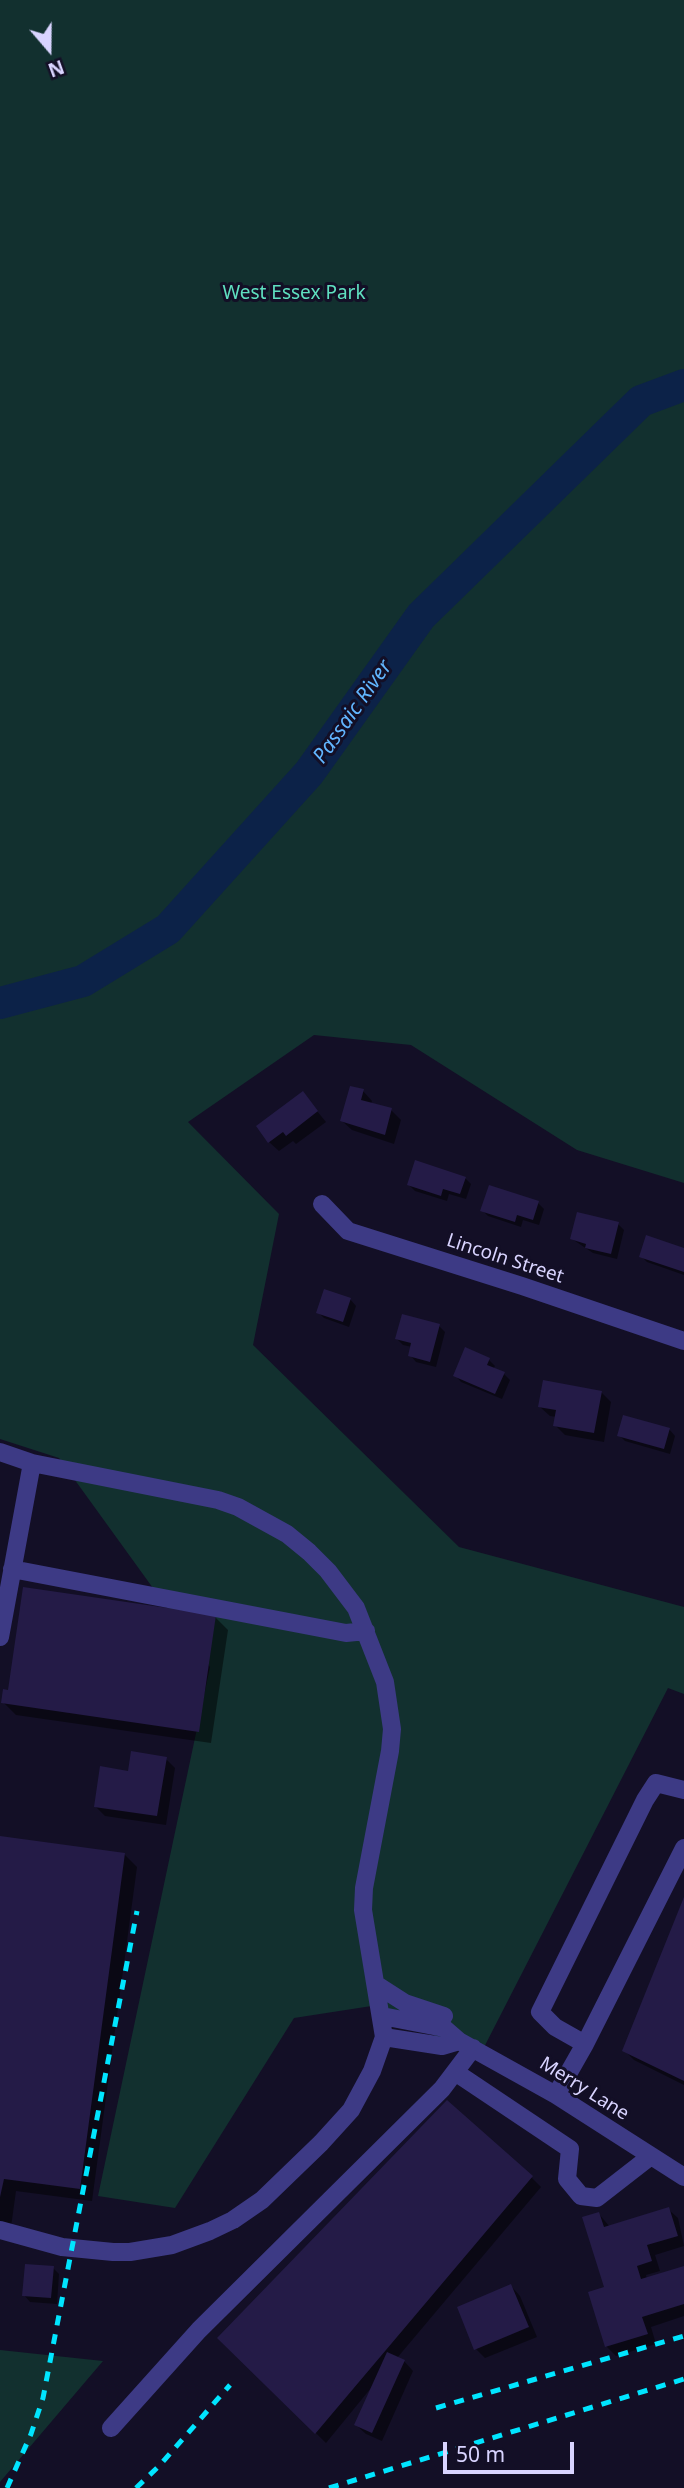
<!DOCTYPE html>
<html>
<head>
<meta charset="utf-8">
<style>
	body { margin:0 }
	#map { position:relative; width:684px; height:2488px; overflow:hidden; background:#130f26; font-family:"Noto Sans",sans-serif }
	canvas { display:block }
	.north { position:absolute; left:14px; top:14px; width:70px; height:70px; -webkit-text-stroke:5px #130f26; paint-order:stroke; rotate:160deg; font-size:19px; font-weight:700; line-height:28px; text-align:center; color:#d9d4ff }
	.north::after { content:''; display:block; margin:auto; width:24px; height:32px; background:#d9d4ff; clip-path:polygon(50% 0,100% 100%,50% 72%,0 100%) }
	.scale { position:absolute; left:443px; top:2442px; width:131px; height:32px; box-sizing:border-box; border:4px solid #d9d4ff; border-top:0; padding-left:9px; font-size:21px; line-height:24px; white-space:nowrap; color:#d9d4ff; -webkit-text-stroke:5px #130f26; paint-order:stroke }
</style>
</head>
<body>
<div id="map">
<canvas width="684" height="2488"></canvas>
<div class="north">N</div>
<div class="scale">50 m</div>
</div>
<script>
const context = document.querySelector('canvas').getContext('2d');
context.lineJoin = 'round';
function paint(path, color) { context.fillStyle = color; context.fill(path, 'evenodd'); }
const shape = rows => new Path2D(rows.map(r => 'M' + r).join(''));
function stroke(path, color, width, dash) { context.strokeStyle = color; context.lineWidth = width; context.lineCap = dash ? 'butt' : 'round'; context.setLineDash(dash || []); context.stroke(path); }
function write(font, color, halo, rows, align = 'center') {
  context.font = font + ' "Noto Sans",sans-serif'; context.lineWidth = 6; context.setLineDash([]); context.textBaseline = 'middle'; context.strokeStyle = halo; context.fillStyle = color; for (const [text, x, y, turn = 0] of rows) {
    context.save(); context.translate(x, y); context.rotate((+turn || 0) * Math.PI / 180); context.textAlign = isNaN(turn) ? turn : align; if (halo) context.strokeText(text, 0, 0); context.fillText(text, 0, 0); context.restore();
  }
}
const green = shape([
	[0,0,684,0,684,1183,577,1150,411,1045,314,1035,188,1122,279,1214,253,1345,459,1547,684,1607,684,1694,668,1688,478,2059,378,2005,294,2018,175,2208,98,2196,210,1667,59,1458,0,1439],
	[0,2350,103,2361,0,2482]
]);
const shadow = shape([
	[363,1091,372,1101,371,1104,391,1110,401,1120,394,1144,352,1130,342,1121],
	[303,1094,326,1122,296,1144,293,1141,279,1151,269,1142],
	[465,1178,471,1184,466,1199,449,1194,447,1201,415,1191,409,1185],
	[538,1203,544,1209,539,1225,523,1220,521,1227,488,1216,482,1210],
	[618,1224,624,1230,617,1259,593,1253,572,1239],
	[684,1250,684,1275,647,1262,641,1256],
	[350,1299,356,1306,349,1327,324,1318,318,1312],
	[439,1326,445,1332,436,1367,416,1362,410,1355,412,1347,403,1345,397,1339],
	[489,1360,495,1366,493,1369,504,1374,510,1380,502,1399,461,1382,455,1375],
	[601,1392,611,1402,604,1442,565,1435,555,1425,557,1417,550,1416,540,1407],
	[669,1429,675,1436,670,1454,625,1441,619,1435],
	[215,1617,228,1630,211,1743,16,1715,3,1702,10,1692],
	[166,1759,175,1768,166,1825,105,1816,95,1806,129,1773],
	[0,1838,124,1854,137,1867,92,2201,16,2191,11,2227,0,2226],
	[684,1902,684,2085,634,2060,624,2050],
	[531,2177,541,2187,397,2358,404,2361,413,2371,382,2441,366,2434,356,2425,371,2388,326,2443,219,2338],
	[668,2209,678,2218,684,2246,655,2255,660,2271,646,2275,647,2279,684,2268,684,2316,651,2327,656,2344,616,2356,606,2346,606,2288,599,2214,610,2227],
	[53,2268,59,2274,57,2304,30,2302,24,2295],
	[511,2286,520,2296,537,2337,485,2358,476,2349]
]);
const river = shape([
	[0,1003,83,981,168,929,309,773,421,616,641,401,684,385]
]);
const building = shape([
	[350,1086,364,1089,361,1100,392,1108,385,1135,340,1121],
	[303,1091,318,1111,286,1136,283,1132,268,1143,256,1126],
	[415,1160,466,1177,460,1194,443,1189,441,1196,407,1185],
	[489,1185,539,1201,533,1220,517,1215,515,1222,480,1211],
	[577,1212,619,1222,611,1254,585,1248,586,1244,570,1239],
	[646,1235,684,1248,684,1272,639,1257],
	[324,1289,351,1298,343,1322,316,1313],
	[402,1314,440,1324,430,1362,408,1356,411,1343,395,1339],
	[465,1347,490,1358,487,1365,505,1372,495,1394,453,1376],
	[543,1380,602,1391,594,1433,553,1426,556,1410,538,1407],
	[623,1415,670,1428,664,1449,617,1436],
	[23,1587,216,1615,199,1732,1,1703,3,1689,8,1690],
	[131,1751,167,1757,157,1816,94,1807,100,1766,128,1771],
	[0,1836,125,1853,80,2189,4,2179,0,2197],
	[684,1897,684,2081,622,2051],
	[447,2100,533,2176,315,2434,217,2338],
	[669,2207,678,2236,647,2245,652,2261,637,2266,641,2279,684,2266,684,2304,642,2317,648,2334,605,2347,588,2292,604,2287,582,2217,599,2212,604,2227],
	[25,2264,54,2266,51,2298,22,2296],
	[511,2284,529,2327,474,2350,457,2307],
	[387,2352,405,2360,372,2433,354,2425]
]);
const minor = shape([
	[322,1204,348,1231,522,1286,684,1341],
	[0,1452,32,1463,218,1500,238,1507,287,1534,309,1552,328,1571,356,1608,385,1682,392,1729,390,1751,364,1888,363,1910,384,2037,372,2071,351,2110,321,2143,262,2200,233,2220,210,2231,172,2245,130,2252,113,2252,62,2247,0,2230],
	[12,1569,346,1633,366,1631],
	[0,1637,32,1463],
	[377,1985,405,2003,444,2016],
	[382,2016,444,2028,459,2041,556,2095,684,2177],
	[384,2037,442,2046,459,2041],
	[585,2044,684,1848],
	[455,2072,570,2149,567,2179,581,2196,597,2198,651,2156],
	[556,2095,585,2044,555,2027,540,2012,645,1800,656,1783,684,1790],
	[111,2428,199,2330,442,2089,473,2048]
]);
const rail = shape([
	[436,2408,684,2336],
	[7,2488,31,2434,43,2398,137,1911],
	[136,2488,160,2465,230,2385],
	[329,2488,684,2379]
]);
const parkNames = [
	["West Essex Park",294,294]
];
const streetNames = [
	["Lincoln Street",505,1259,18],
	["Merry Lane",584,2089,32]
];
const waterNames = [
	["Passaic River",353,712,-55]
];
paint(green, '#12302f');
paint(shadow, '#0007');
stroke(river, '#0c2248', 32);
paint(building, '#241b47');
stroke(minor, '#3d3a85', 18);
stroke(rail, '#00e5ff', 5, [10, 9]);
write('19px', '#5fe0c0', '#130f26', parkNames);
write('19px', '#d9d4ff', '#130f26', streetNames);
write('italic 21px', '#62b6ff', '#130f26', waterNames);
</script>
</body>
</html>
